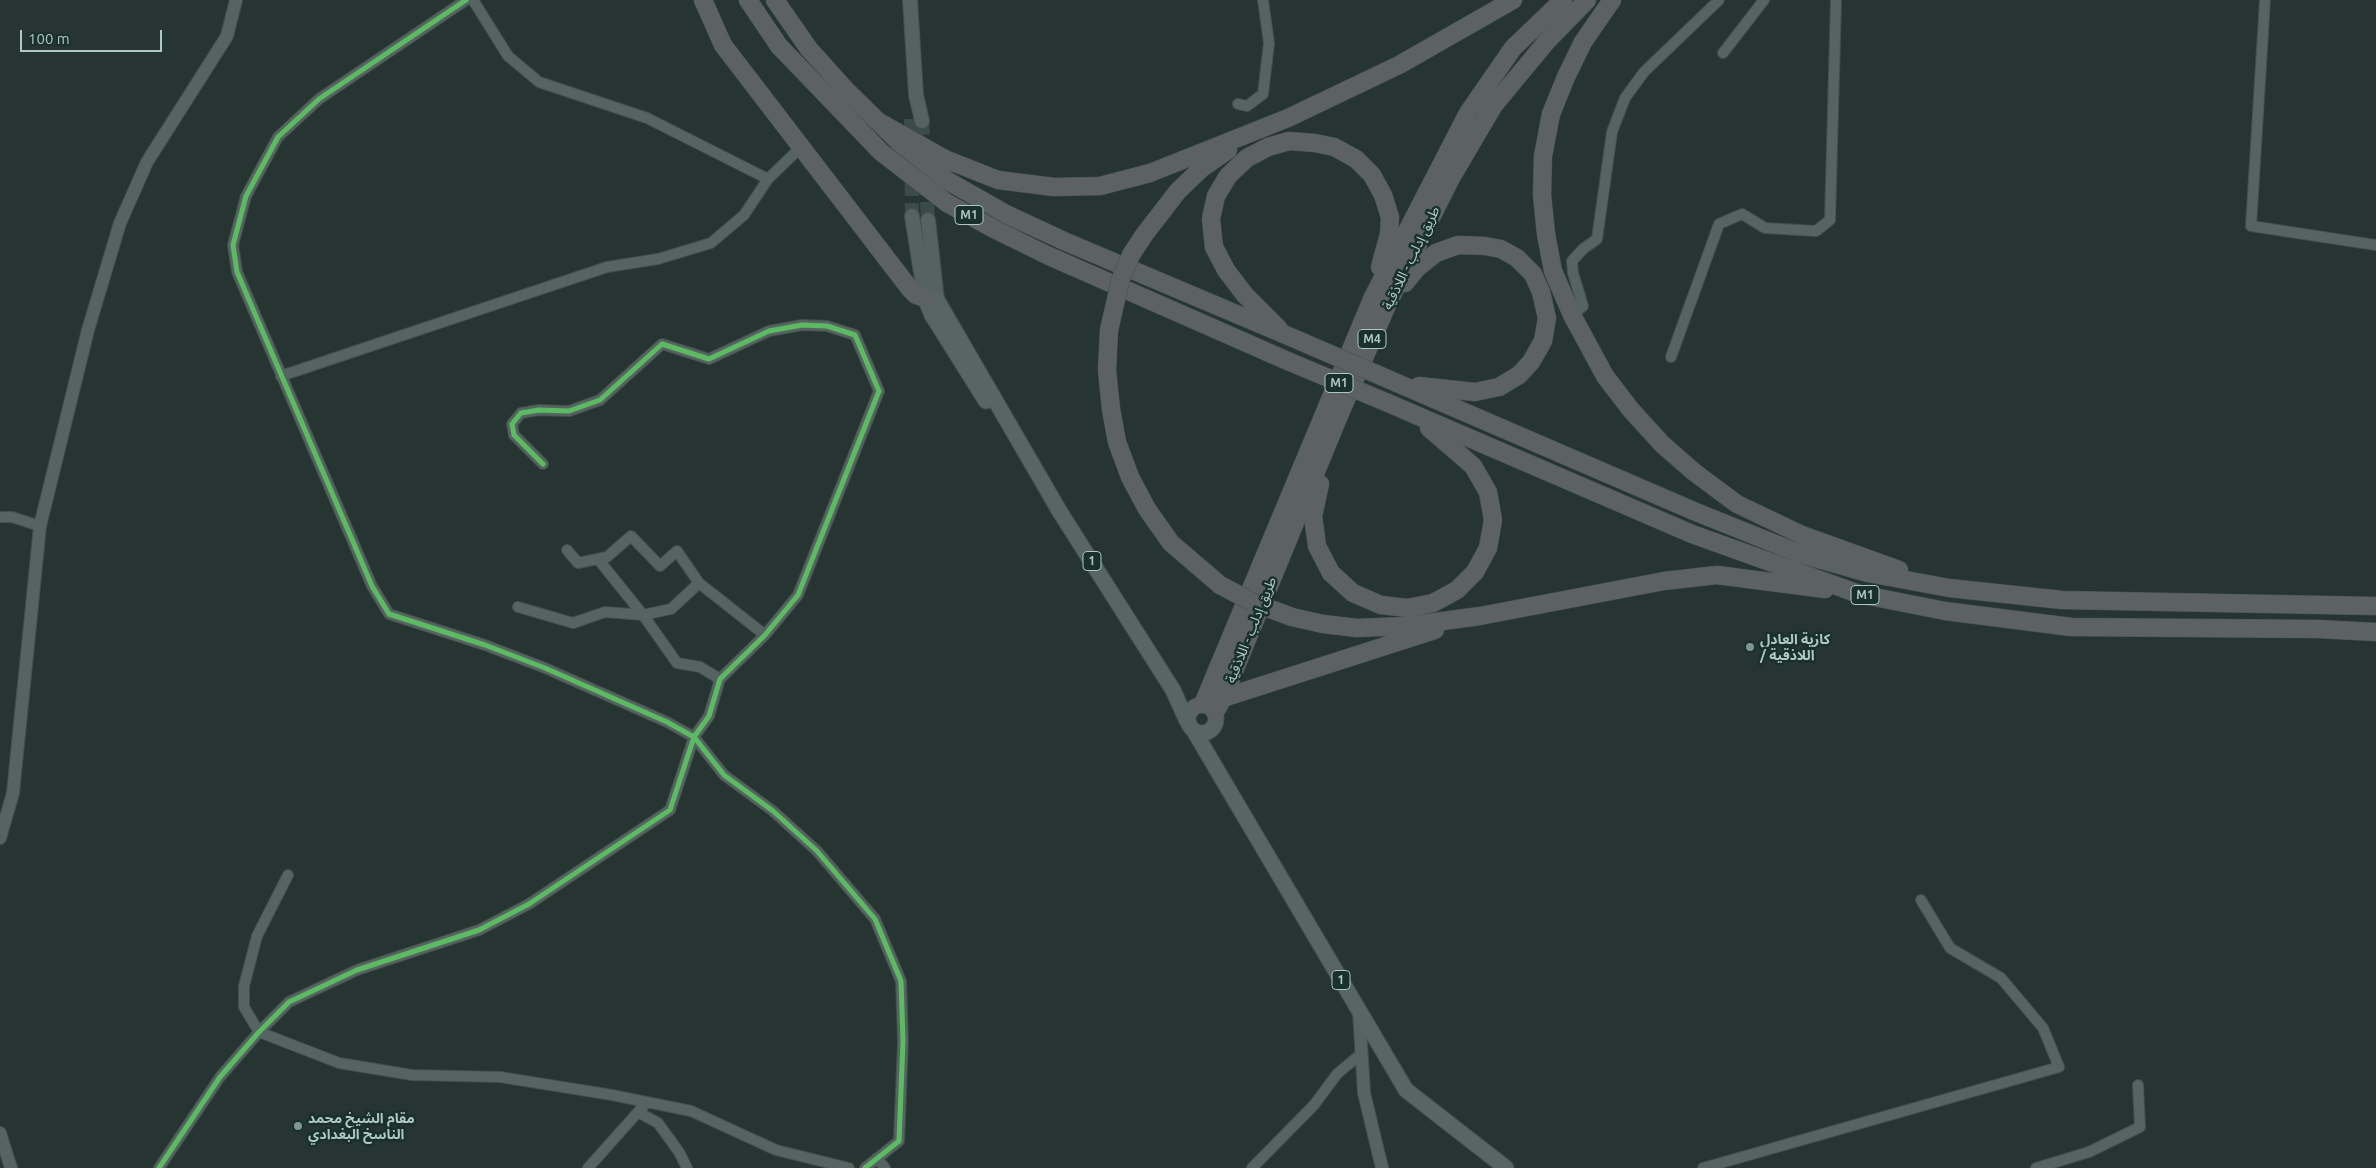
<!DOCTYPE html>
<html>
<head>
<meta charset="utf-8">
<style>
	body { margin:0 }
	#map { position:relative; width:2376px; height:1168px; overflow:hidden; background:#263532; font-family:Ubuntu,sans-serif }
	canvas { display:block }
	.scale { position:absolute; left:20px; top:30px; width:142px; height:22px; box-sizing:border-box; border:2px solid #afc8c3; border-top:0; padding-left:6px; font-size:15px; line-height:18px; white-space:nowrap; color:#afc8c3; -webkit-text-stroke:4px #19302c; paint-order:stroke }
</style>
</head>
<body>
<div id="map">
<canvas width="2376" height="1168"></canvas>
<div class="scale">100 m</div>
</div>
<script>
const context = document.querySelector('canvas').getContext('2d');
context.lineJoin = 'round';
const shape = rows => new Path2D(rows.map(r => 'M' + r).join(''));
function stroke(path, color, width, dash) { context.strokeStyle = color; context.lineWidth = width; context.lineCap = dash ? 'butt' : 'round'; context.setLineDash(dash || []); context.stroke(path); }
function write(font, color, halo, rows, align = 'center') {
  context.font = font + ' Ubuntu,"Noto Sans Arabic",sans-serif'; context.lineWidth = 5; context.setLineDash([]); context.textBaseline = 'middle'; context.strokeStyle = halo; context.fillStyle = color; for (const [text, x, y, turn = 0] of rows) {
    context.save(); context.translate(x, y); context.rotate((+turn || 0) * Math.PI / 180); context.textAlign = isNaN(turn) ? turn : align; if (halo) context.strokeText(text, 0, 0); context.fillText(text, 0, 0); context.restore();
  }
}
const secondaryTunnel = shape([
	[911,119,912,216],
	[922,121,924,155],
	[926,181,928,220]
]);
const minor = shape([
	[466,0,319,99,278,137,246,196,233,245,237,272,372,586,389,614,485,645,545,668,667,722,694,737,724,775,773,811,817,851,875,919,901,981,903,1041,899,1141,865,1168],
	[473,0,508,56,539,82,647,118,768,179],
	[2265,0,2251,226,2376,245],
	[1723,53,1764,0],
	[1238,104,1247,106,1263,94,1269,43,1263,0],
	[1572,315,1583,306,1573,273,1572,261,1583,249,1597,239,1612,132,1625,98,1644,72,1719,0],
	[1671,357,1719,224,1742,214,1765,228,1816,231,1830,220,1836,0],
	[281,376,607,267,658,259,711,243,744,215,768,179,801,147],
	[0,517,12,517,40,526],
	[567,550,578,563,607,557,631,536,660,566,677,551,699,583,765,635],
	[598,559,643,615,677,663,700,667,720,679],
	[518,607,573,623,605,612,643,615,671,609,699,583],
	[288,875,257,936,244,986,244,1007,259,1032,339,1063,412,1075,500,1077,612,1095,691,1111,776,1150,849,1168],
	[638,1112,658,1123,679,1152,687,1168],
	[877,1158,885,1168],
	[159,1168,220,1077,259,1032,289,1002,357,970,479,930,529,904,670,810,694,737,709,716,720,679,765,635,798,595,879,391,855,335,827,326,802,325,769,331,709,359,662,344,600,400,569,411,539,410,521,413,512,424,514,435,543,464],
	[588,1168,647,1102],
	[1252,1168,1314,1105,1337,1074,1362,1053],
	[1703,1168,2059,1067,2043,1028,2001,978,1950,948,1921,900],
	[2036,1168,2089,1152,2140,1127,2138,1085]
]);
const tertiary = shape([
	[0,838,13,793,40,526,88,330,120,223,147,162,227,36,236,0],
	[1359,1011,1364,1093,1382,1168],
	[0,1133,11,1168]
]);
const secondary = shape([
	[910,0,916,95,922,121],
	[912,216,925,298],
	[928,220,937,300]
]);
const primary = shape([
	[925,298,937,300,1060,512,1173,690,1187,721],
	[925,298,932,315,986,401],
	'1188 719a14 14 0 1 1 28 0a14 14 0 1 1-28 0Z',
	[1194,731,1406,1090,1506,1168]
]);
const motorway = shape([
	[703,0,723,45,910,289,916,295,925,298],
	[748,0,779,46,881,152,947,203,994,229,1049,256,1290,362],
	[775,0,809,49,846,90,899,142,948,181,1006,214,1064,241,1300,341],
	[1612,0,1583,42,1566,77,1551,114,1543,156,1542,195,1546,234,1553,271,1572,315,1605,376,1631,410,1662,444,1694,472,1737,504,1802,535,1899,570],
	[881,123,945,159,998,180,1054,187,1100,186,1150,173,1288,118,1399,65,1513,0],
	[1144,235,1178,191,1202,168,1228,150],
	[1405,283,1417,268,1436,253,1458,245,1485,246,1501,249,1517,258,1533,274,1541,292,1547,318,1543,341,1531,362,1519,375,1499,387,1475,392,1419,386],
	[1279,329,1245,295,1226,270,1214,247,1211,219,1216,196,1228,176,1247,158,1268,147,1289,141,1315,143,1334,147,1356,159,1372,175,1383,195,1390,217,1389,234,1380,267],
	[1109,330,1107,370,1111,409,1117,442,1130,477,1147,509,1171,543,1220,585],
	[1397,383,1696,512,1798,553,1868,573,1949,588,2062,600,2376,606],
	[1388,403,1692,534,1859,594,1945,611,2071,627,2318,629,2376,632],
	[1320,484,1313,516,1317,546,1331,573,1353,593,1381,605,1407,608,1433,603,1457,590,1475,572,1488,548,1493,520,1488,492,1473,466,1429,428],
	[1292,617,1323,624,1357,628,1406,626,1480,616,1664,581,1717,575,1825,589],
	[1223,698,1435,630],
	[1203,704,1373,297,1468,113,1513,48,1563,0],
	[1215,712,1223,698,1338,418,1388,303,1451,178,1494,105,1547,41,1587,0]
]);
const motorwayBridge = shape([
	[1109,330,1121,278,1131,255,1144,235],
	[1300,341,1397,383],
	[1290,362,1388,403],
	[1220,585,1254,603,1292,617]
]);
const cycleway = shape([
	[466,0,319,99,278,137,246,196,233,245,237,272,372,586,389,614,485,645,545,668,667,722,694,737,724,775,773,811,817,851,875,919,901,981,903,1041,899,1141,865,1168],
	[159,1168,220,1077,259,1032,289,1002,357,970,479,930,529,904,670,810,694,737,709,716,720,679,765,635,798,595,879,391,855,335,827,326,802,325,769,331,709,359,662,344,600,400,569,411,539,410,521,413,512,424,514,435,543,464]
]);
const markers = [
	[1750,647,5,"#7f9590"],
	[298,1126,5,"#7f9590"]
];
const shields = [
	[969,215,28],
	[1372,339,28],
	[1339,383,28],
	[1092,561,18],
	[1865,595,28],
	[1341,980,18]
];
const shieldNames = [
	["M1",969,215],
	["M4",1372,339],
	["M1",1339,383],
	["1",1092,561],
	["M1",1865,595],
	["1",1341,980]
];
const streetNames = [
	["طريق إدلب - اللاذقية",1411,258,-64],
	["طريق إدلب - اللاذقية",1251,630,-68]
];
const poiNames = [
	["كازية العادل",1760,639],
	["/ اللاذقية",1760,655],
	["مقام الشيخ محمد",308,1118],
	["الناسخ البغدادي",308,1134]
];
stroke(secondaryTunnel, '#3b4b48', 14, [14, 7]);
stroke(minor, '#444f4d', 12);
stroke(tertiary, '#444f4d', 14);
stroke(secondary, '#444f4d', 16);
stroke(primary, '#43524f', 17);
stroke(motorway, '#43514e', 19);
stroke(minor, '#566461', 10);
stroke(tertiary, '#566461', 12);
stroke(secondary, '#55625f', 14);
stroke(primary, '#596562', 15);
stroke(motorway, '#5c6261', 18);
stroke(motorwayBridge, '#43514e', 19, []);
stroke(motorwayBridge, '#5c6261', 18);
stroke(cycleway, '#5cba63', 5);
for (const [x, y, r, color] of markers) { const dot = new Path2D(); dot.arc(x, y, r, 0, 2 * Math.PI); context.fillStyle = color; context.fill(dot); stroke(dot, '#19302c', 2); }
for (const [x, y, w] of shields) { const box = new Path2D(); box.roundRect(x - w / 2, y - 9.5, w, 19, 4); context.fillStyle = '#19302c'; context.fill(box); stroke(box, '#afc8c3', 1); }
write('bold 12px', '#afc8c3', null, shieldNames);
write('14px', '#afc8c3', '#19302c', streetNames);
write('bold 14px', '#afc8c3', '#19302c', poiNames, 'left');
</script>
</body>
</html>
